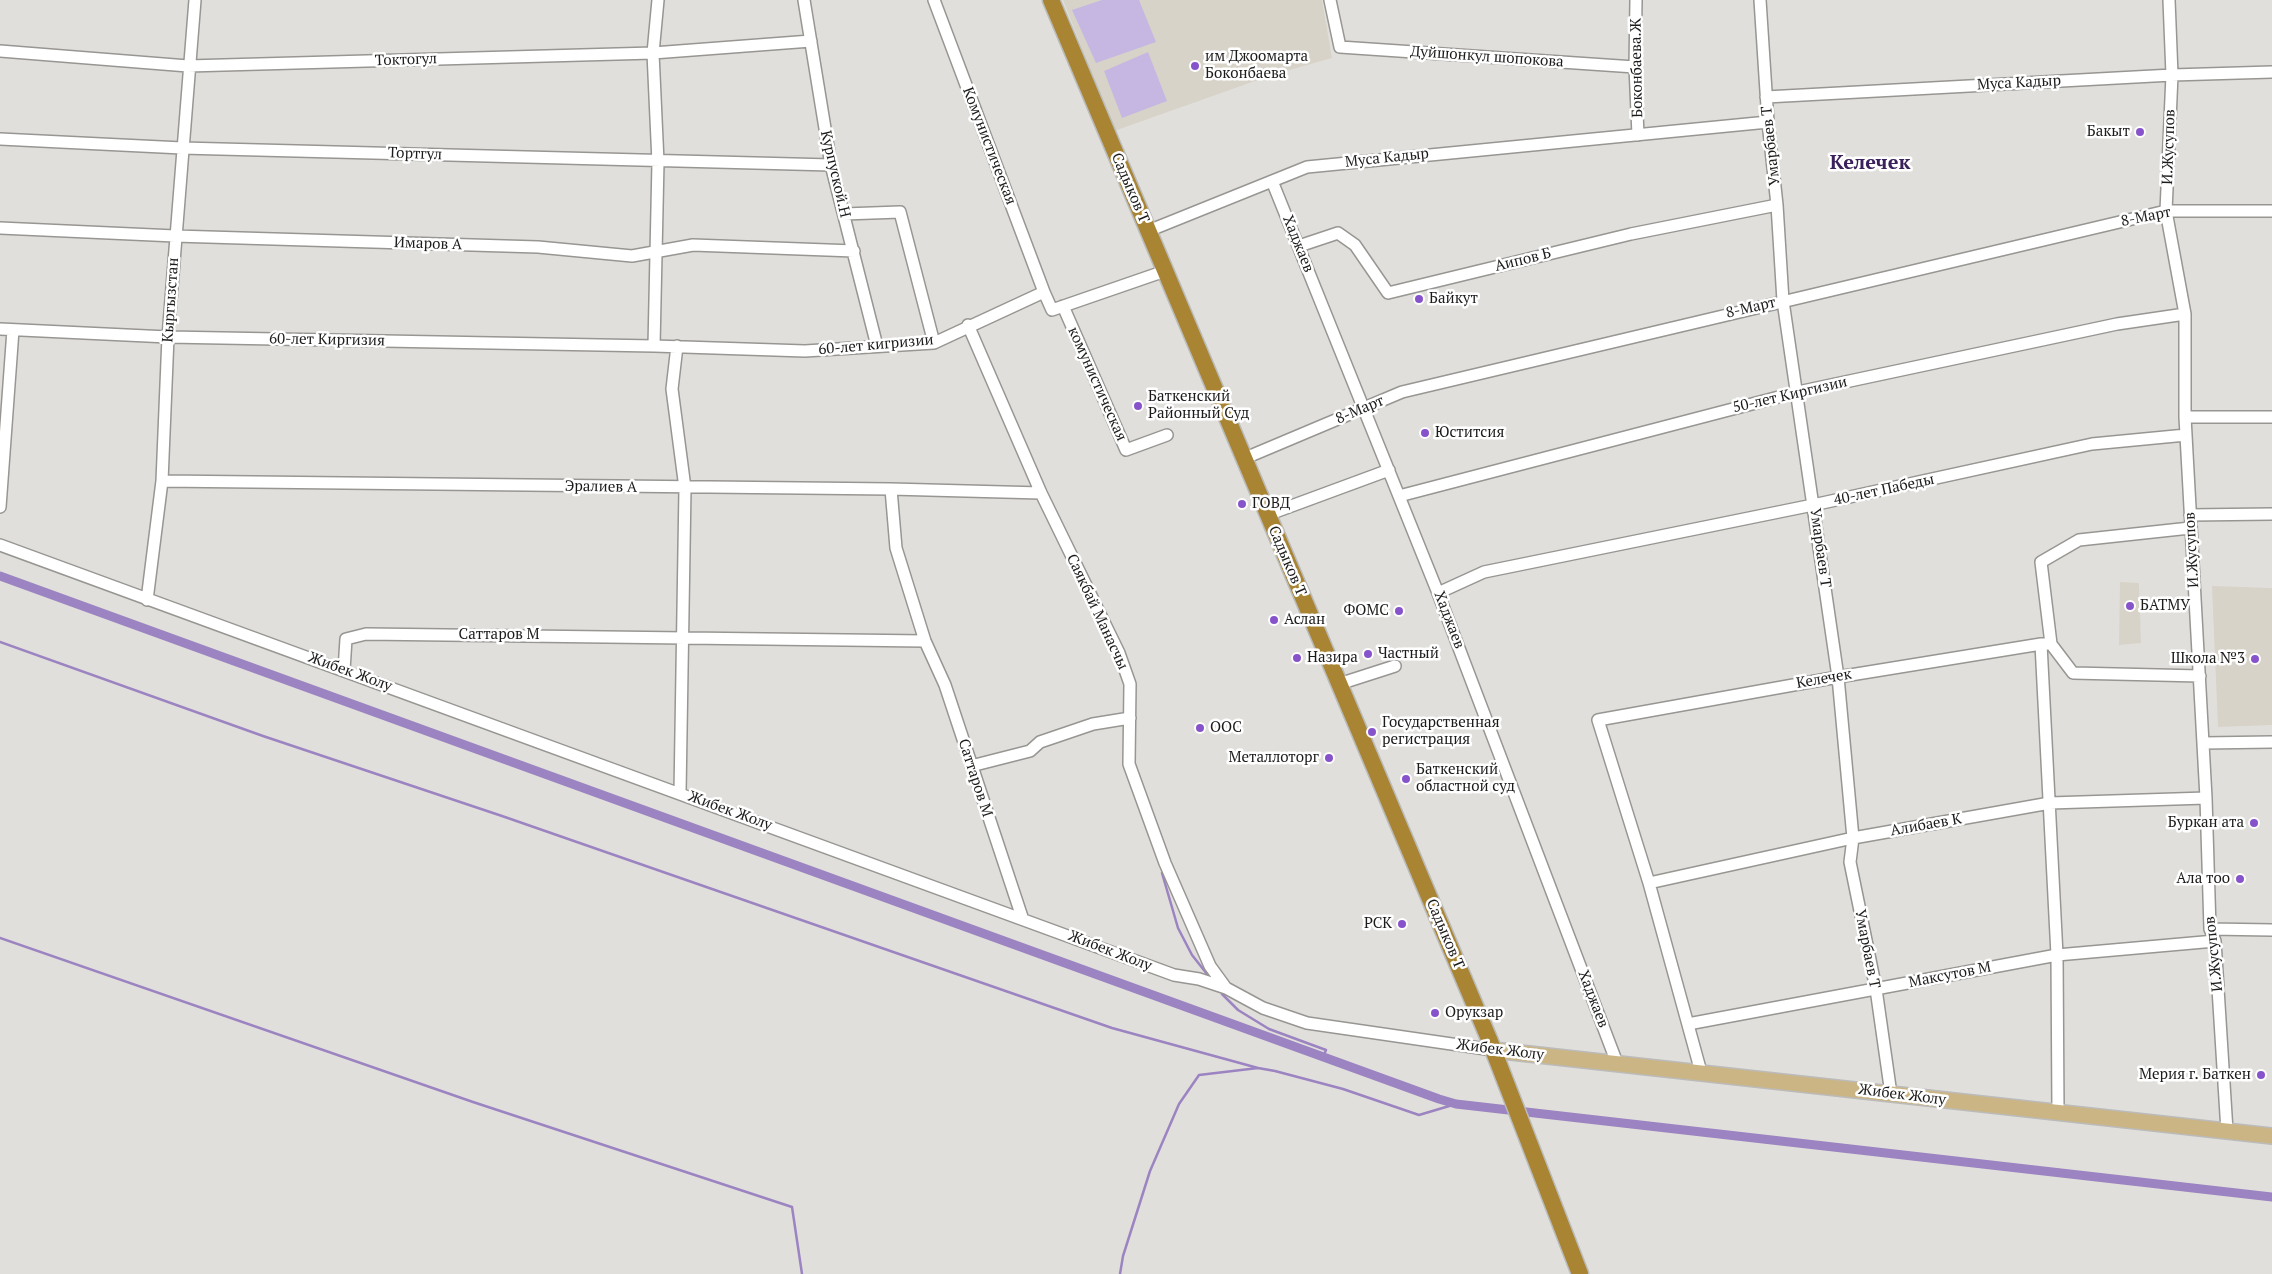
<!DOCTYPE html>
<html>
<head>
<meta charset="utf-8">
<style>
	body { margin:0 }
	canvas { display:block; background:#e1dfdb }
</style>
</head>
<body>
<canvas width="2272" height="1274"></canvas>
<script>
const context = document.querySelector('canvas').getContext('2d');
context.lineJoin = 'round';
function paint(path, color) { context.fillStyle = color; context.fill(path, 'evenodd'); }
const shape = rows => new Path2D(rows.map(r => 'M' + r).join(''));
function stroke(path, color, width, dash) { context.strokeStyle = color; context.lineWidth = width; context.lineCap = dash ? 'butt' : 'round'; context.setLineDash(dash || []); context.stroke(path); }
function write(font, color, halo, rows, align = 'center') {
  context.font = font + ' "PT Serif",serif'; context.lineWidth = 5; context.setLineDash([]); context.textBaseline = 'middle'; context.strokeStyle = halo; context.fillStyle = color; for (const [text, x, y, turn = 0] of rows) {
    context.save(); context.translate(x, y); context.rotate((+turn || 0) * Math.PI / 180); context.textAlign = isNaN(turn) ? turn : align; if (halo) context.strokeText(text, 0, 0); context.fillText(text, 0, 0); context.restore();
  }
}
const built = shape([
	[1063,0,1322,0,1332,58,1272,75,1114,131],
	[2120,582,2139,583,2141,643,2119,645],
	[2212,586,2272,588,2272,725,2218,727]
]);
const green = shape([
	[1102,0,1139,0,1156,42,1096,63,1072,10],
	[1148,52,1167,101,1122,118,1104,71]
]);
const stream = shape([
	[0,642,263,736,502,816,1112,1028,1258,1068],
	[1162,873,1178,928,1192,955,1207,974],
	[0,938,473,1102,792,1207,802,1274],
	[1222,994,1238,1010,1269,1029,1326,1050,1323,1057],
	[1120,1274,1123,1256,1150,1171,1179,1104,1199,1075,1258,1068,1275,1071,1343,1089,1419,1115,1456,1104]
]);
const canal = shape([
	[0,576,1439,1099,1456,1104,2272,1197]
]);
const minor = shape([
	[804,0,831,165,877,346],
	[934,0,1044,292],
	[1330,0,1340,47,1635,67],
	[1636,0,1635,67,1638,135],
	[1760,0,1768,122,1777,205,1783,301,1838,677,1853,838,1850,862,1876,989,1891,1094],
	[2169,0,2172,75,2166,211,2185,314,2185,417,2206,798,2210,929,2215,941,2227,1131],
	[0,51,188,66,653,53,811,41],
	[1766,97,2172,75,2272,72],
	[0,139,182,148,831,165],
	[1272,181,1438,593,1617,1063],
	[844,214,900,212,934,343],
	[0,228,175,236,538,247,632,256,693,245,854,251],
	[1148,231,1307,167,1768,122],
	[1299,246,1338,233,1355,245,1388,293,1631,234,1777,205],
	[1063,306,1126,450,1167,435],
	[968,325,1041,493,1119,653,1130,684,1129,764,1165,863,1210,966,1226,988],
	[0,329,168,337,654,346,805,351,934,343,1044,292,1052,310,1165,271],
	[654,346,658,162,653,53,658,0],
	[677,346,672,389,685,488,680,793],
	[2185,417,2272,417],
	[1243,459,1402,392,2166,211,2272,211],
	[162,481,891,489,1041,493],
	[891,489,896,548,925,641,945,685,1022,917],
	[1399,496,1798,392,2117,324,2185,314],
	[0,507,13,330],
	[1267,515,1389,470],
	[2190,515,2272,514],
	[2190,528,2079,540,2041,562,2051,644,2073,673,2200,676],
	[0,545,1174,975,1199,979,1226,988,1263,1008,1307,1023,1493,1050],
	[1438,593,1484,572,1813,505,2092,444,2186,435],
	[147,600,162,481,168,337,195,0],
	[2041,644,2057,955,2058,1113],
	[344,670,346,639,366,634,925,641],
	[1339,684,1395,666],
	[2204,743,2272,742],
	[971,766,1030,751,1040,742,1093,724,1130,718],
	[1649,883,1853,838,2050,803,2206,798],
	[2210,929,2272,930],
	[1688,1024,2057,955,2215,941],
	[1701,1072,1649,883,1598,720,1838,677,2041,644,2051,644]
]);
const major = shape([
	[1493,1050,2272,1136]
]);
const highway = shape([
	[1051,0,1489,1039,1580,1274]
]);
const markers = [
	[1195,66,5,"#8753cb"],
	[2140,132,5,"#8753cb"],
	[1419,299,5,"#8753cb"],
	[1138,406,5,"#8753cb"],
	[1425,433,5,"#8753cb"],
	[1242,504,5,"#8753cb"],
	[2130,606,5,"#8753cb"],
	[1399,611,5,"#8753cb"],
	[1274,620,5,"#8753cb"],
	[1368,654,5,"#8753cb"],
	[1297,658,5,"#8753cb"],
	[2255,659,5,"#8753cb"],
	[1200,728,5,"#8753cb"],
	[1372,732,5,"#8753cb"],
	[1329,758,5,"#8753cb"],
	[1406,779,5,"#8753cb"],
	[2254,823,5,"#8753cb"],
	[2240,879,5,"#8753cb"],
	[1402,924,5,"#8753cb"],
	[1435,1013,5,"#8753cb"],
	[2261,1075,5,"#8753cb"]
];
const poiNames = [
	["им Джоомарта",1205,57],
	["Боконбаева",1205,74],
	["Бакыт",2130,132,"right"],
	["Байкут",1429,299],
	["Баткенский",1148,397],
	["Районный Суд",1148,414],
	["Юститсия",1435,433],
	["ГОВД",1252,504],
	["БАТМУ",2140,606],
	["ФОМС",1389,611,"right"],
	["Аслан",1284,620],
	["Частный",1378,654],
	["Назира",1307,658],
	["Школа №3",2245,659,"right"],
	["Государственная",1382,723],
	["регистрация",1382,740],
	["ООС",1210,728],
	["Металлоторг",1319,758,"right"],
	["Баткенский",1416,770],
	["областной суд",1416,787],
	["Буркан ата",2244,823,"right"],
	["Ала тоо",2230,879,"right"],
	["РСК",1392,924,"right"],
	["Орукзар",1445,1013],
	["Мерия г. Бaткен",2251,1075,"right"]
];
const streetNames = [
	["Дуйшонкул шопокова",1487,57,4],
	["Токтогул",406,60,-2],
	["Боконбаева.Ж",1637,68,-91],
	["Муса Кадыр",2019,83,-3],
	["Комунистическая",989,146,69],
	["Умарбаев Т",1771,146,-96],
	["И.Жусупов",2169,147,-88],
	["Тортгул",415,154,2],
	["Муса Кадыр",1387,158,-6],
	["Курпуской.Н",835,174,77],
	["Садыков Т",1130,188,67],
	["8-Март",2146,217,-11],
	["Имаров А",428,244,2],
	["Хаджаев",1298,244,68],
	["Аипов Б",1523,260,-14],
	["Кыргызстан",171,300,-86],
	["8-Март",1751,308,-13],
	["60-лет Киргизия",327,340,1],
	["60-лет кигризии",876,345,-5],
	["комунистическая",1097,384,66],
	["50-лет Киргизии",1790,395,-13],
	["8-Март",1360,410,-23],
	["Эралиев А",601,487,1],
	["40-лет Пабеды",1884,490,-12],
	["Умарбаев Т",1820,548,82],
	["И.Жусупов",2192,550,-93],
	["Садыков Т",1287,561,67],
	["Саякбай Манасчы",1097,612,65],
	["Хаджаев",1449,620,69],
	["Саттаров М",499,635],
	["Жибек Жолу",350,672,20],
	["Келечек",1824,679,-10],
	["Саттаров М",975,778,72],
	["Жибек Жолу",730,811,20],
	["Алибаев К",1926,825,-10],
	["Садыков Т",1445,934,67],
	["Умарбаев Т",1867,949,79],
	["Жибек Жолу",1110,951,21],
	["И.Жусупов",2214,954,-96],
	["Максутов М",1950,975,-11],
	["Хаджаев",1593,999,69],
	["Жибек Жолу",1500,1050,7],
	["Жибек Жолу",1902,1095,7]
];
const districtNames = [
	["Келечек",1870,163]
];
paint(built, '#d8d3c9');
paint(green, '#c6b7e2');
stroke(stream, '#9b84c1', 2.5);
stroke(canal, '#9b84c1', 9);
stroke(minor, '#989693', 14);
stroke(major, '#bbbbba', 18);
stroke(highway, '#bbbbba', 19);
stroke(minor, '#fff', 11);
stroke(major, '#cbb585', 15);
stroke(highway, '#a88433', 16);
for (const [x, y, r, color] of markers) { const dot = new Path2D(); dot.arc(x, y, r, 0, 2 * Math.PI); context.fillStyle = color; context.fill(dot); stroke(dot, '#fff', 2); }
write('15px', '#1c1b1a', '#fff', poiNames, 'left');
write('15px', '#1c1b1a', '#fff', streetNames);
write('bold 20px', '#3a215b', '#fff', districtNames);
</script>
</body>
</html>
